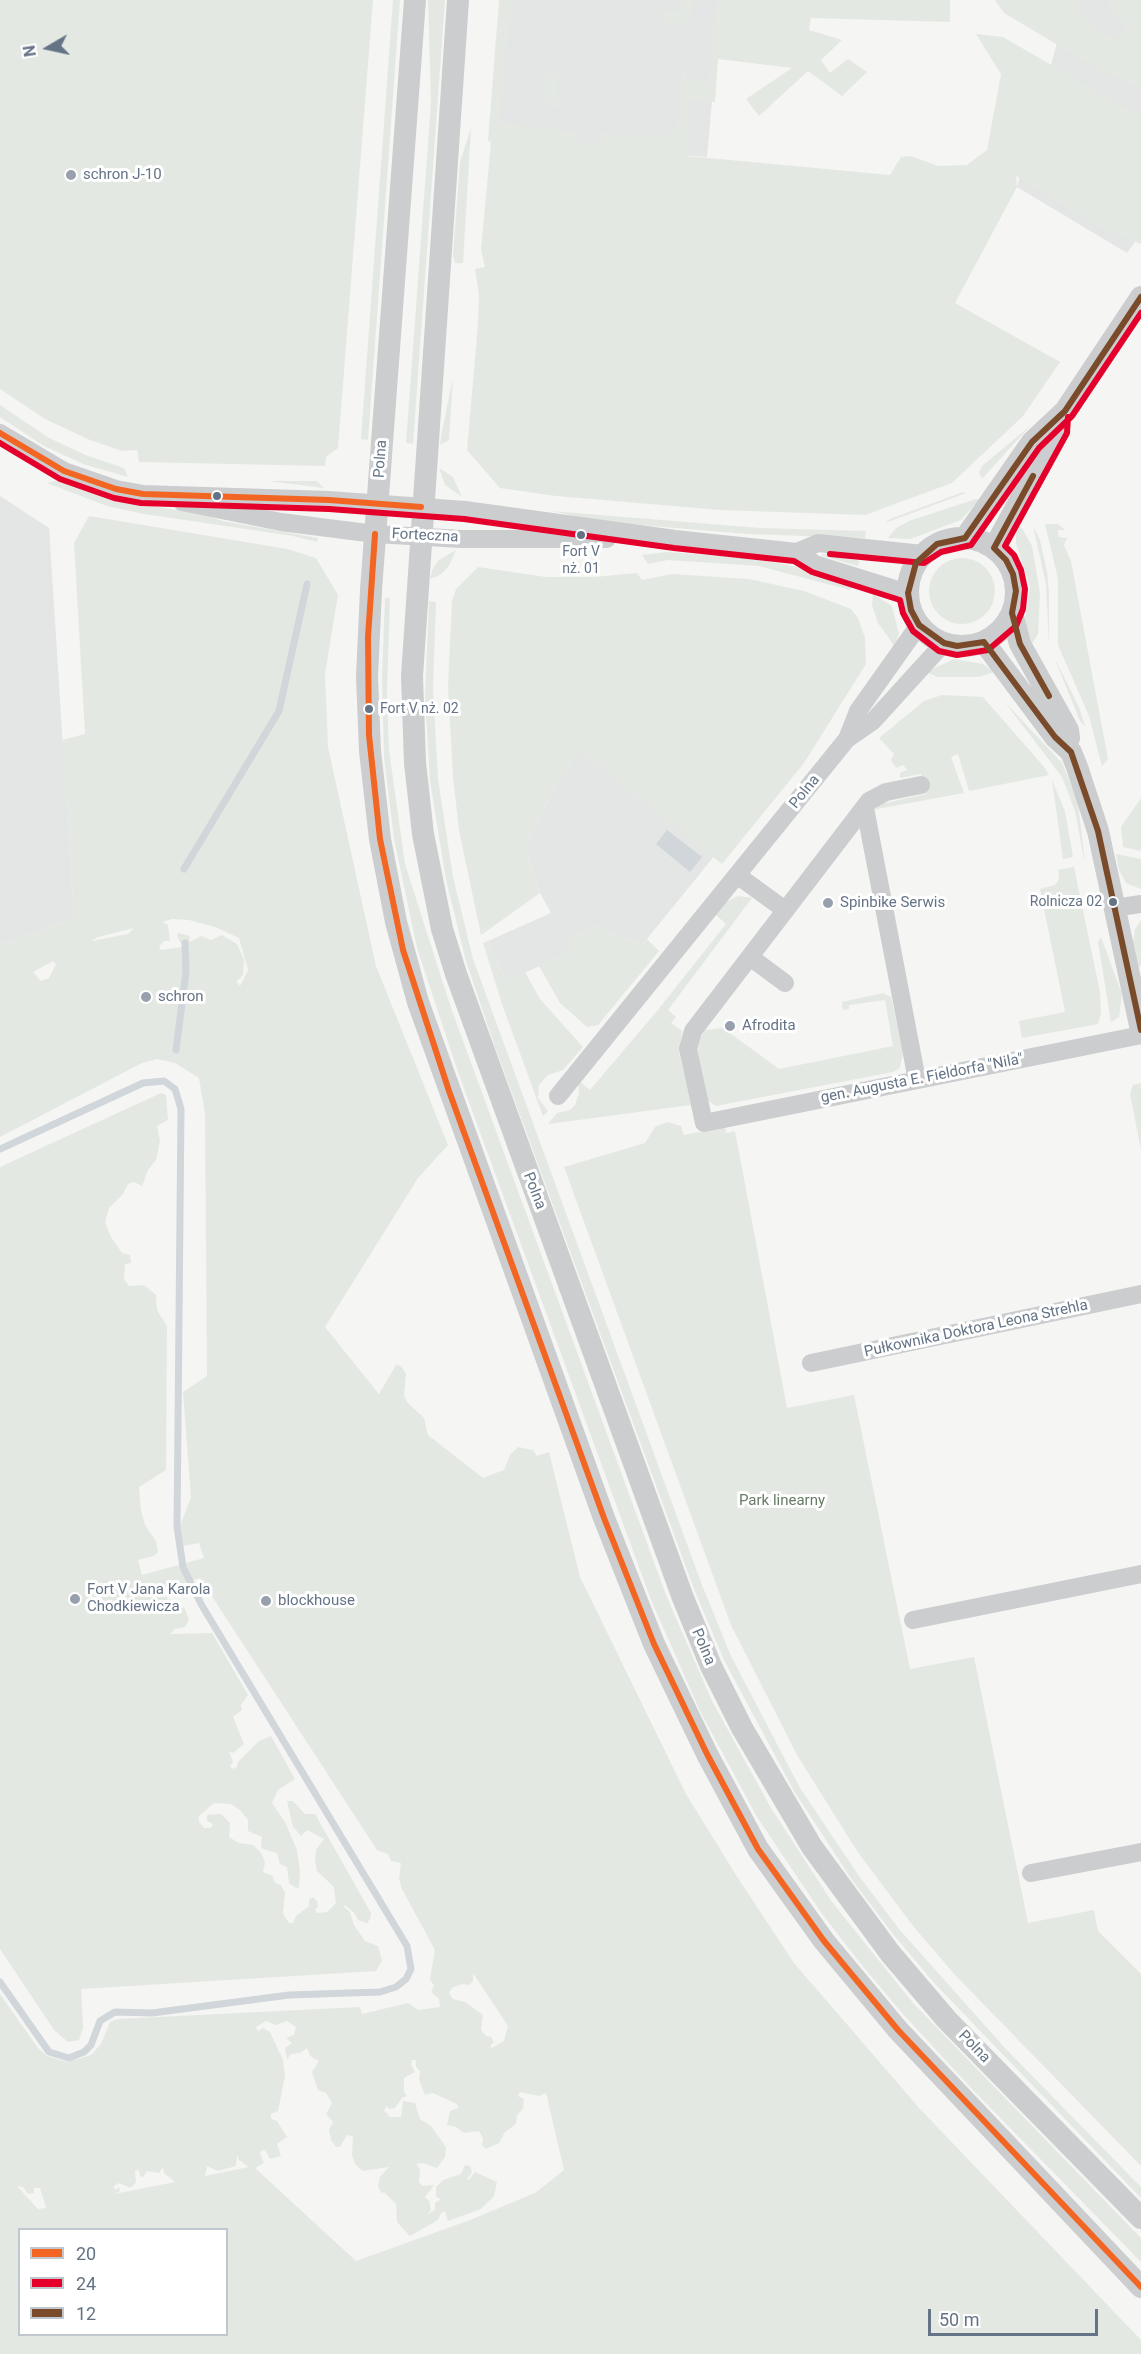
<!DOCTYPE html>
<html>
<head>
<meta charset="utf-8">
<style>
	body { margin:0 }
	#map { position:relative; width:1141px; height:2354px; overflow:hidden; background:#f5f5f4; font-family:Roboto,sans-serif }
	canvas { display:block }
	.legend { position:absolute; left:18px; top:2228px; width:210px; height:108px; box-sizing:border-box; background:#fff; border:2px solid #c1c7ce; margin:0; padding:8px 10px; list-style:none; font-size:18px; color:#647385 }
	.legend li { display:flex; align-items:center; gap:12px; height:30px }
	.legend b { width:30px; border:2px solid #c1c7ce }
	.north { position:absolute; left:18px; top:18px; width:60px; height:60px; -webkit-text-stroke:4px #fff; paint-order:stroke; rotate:261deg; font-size:16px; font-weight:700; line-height:24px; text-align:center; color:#647385 }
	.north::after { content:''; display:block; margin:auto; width:21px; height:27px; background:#647385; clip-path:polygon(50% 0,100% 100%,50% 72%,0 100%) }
	.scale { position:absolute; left:928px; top:2309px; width:170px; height:27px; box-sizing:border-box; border:3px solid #647385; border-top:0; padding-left:8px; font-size:18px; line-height:21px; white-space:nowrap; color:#647385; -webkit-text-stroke:4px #fff; paint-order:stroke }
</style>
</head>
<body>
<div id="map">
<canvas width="1141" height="2354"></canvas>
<ul class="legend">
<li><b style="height:8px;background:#f26522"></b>20</li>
<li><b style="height:8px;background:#e4002b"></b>24</li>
<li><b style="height:8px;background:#7a4b2a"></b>12</li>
</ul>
<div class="north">N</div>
<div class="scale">50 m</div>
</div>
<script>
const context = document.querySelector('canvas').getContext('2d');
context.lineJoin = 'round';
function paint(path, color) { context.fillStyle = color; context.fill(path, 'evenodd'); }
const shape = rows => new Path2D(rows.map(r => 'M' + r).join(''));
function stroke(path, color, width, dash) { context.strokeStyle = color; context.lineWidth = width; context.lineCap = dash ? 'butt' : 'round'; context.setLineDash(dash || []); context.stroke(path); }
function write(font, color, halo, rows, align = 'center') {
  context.font = font + ' Roboto,sans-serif'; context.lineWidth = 6; context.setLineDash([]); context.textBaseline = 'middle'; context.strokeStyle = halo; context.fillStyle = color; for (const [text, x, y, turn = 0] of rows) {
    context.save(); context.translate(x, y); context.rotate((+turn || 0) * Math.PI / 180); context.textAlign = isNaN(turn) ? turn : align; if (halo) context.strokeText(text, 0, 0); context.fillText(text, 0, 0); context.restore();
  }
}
const built = shape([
	[501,0,721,0,707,157,491,141],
	[1069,0,1141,0,1141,234,1127,253,1017,187],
	[0,496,49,528,74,918,0,945],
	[580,751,716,854,642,945,592,926,569,953,506,981,488,941,551,913,540,893,525,846,556,786]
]);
const green = shape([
	[0,0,373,0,338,448,326,457,325,466,139,462,137,450,122,451,90,440,45,419,0,389],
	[393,0,400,0,368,440,361,439],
	[428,0,445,0,413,444,406,443,431,103],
	[499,0,512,0,499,123,578,132,577,143,599,146,600,133,657,138,669,136,675,131,677,125,682,68,686,68,686,80,708,82,717,0,950,0,950,22,811,18,809,30,842,40,821,60,830,73,848,59,867,72,842,96,808,71,759,116,746,99,792,68,718,59,715,102,689,101,687,156,890,175,901,157,911,156,938,166,967,165,987,150,1001,74,976,34,1003,37,1134,113,1141,113,1141,244,1094,225,1016,176,1017,187,955,303,1060,362,1023,416,952,483,865,515,720,510,556,496,500,488,467,450,478,324,479,294,475,269,485,267,481,249,491,142,488,141],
	[680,0,693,0,691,18,680,25,669,24,664,20,659,10,679,12],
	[995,0,1076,0,1080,12,1096,30,1118,40,1125,32,1126,21,1110,13,1109,0,1141,0,1141,88,1098,69,1004,13],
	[545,72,558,74,556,102,565,103,565,109,552,107,544,101],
	[471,128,463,263,455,263,453,254,460,162],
	[453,378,449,440,440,445,442,431],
	[0,405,49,438,88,456,124,468,128,477,83,464,44,446,0,417],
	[1030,426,982,479,979,472,982,466],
	[439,468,453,477,462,497,445,485],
	[56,481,108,499,202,514,223,521,318,538,317,542,293,536,144,514,107,506,47,483],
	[268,481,317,481,324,488],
	[963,492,966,493,885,523,890,519],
	[976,499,979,500,961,520,910,539,888,538,896,528,909,521],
	[551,511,760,528,866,531,865,538,747,534,605,522],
	[89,516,287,549,316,558,338,595,325,674,328,747,376,966,448,1145,418,1178,325,1327,379,1394,396,1365,401,1366,406,1374,404,1395,407,1402,424,1418,428,1435,483,1478,504,1470,510,1455,518,1447,533,1450,537,1456,549,1452,580,1577,686,1794,736,1875,794,1963,920,2109,1141,2340,1141,2354,0,2354,0,1994,38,2048,47,2056,68,2062,91,2055,101,2044,110,2022,118,2019,360,2007,362,2014,408,2003,418,2010,440,2007,439,1999,431,1992,434,1986,430,1979,435,1950,402,1889,399,1879,401,1863,391,1861,388,1854,377,1850,200,1578,165,1589,167,1599,185,1609,189,1620,185,1627,175,1629,170,1634,212,1633,248,1695,241,1705,242,1710,233,1717,244,1744,233,1753,229,1751,233,1762,230,1766,233,1769,237,1767,238,1762,259,1741,271,1736,295,1779,278,1790,272,1803,285,1822,297,1850,300,1871,299,1888,294,1887,289,1883,287,1867,280,1864,277,1853,263,1849,261,1846,262,1837,248,1831,248,1820,240,1810,231,1804,214,1803,199,1816,199,1822,204,1828,211,1828,213,1824,207,1821,207,1815,221,1814,230,1823,229,1837,239,1843,253,1845,262,1854,265,1863,263,1872,273,1876,274,1882,281,1885,285,1893,283,1914,289,1923,293,1923,296,1916,309,1906,309,1899,313,1897,317,1901,318,1906,315,1910,317,1913,327,1912,336,1903,334,1887,317,1871,315,1860,316,1850,324,1839,307,1830,301,1836,293,1827,287,1801,293,1801,305,1814,315,1814,371,1913,370,1919,367,1923,358,1920,354,1913,345,1905,344,1907,350,1912,354,1925,365,1941,378,1946,382,1961,376,1971,81,1989,83,2028,79,2040,68,2042,54,2030,0,1949,0,1167,161,1093,166,1095,168,1120,157,1126,160,1141,156,1160,148,1170,142,1186,134,1182,128,1184,123,1194,109,1208,105,1222,111,1237,122,1253,130,1255,131,1263,125,1264,124,1279,129,1286,144,1285,156,1295,157,1310,167,1326,166,1470,139,1487,141,1511,145,1525,156,1541,158,1552,154,1556,138,1560,142,1575,204,1558,199,1543,183,1546,180,1526,191,1497,183,1392,207,1376,205,1114,199,1078,175,1063,157,1059,142,1063,0,1137,0,945,74,918,62,740,85,734,74,543],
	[172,919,189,920,215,927,239,938,248,970,240,986,236,982,243,975,244,960,237,944,222,935,211,940,201,936,189,942,190,936,178,933,177,936,183,947,161,950,159,947,164,941,170,941,168,925,163,922],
	[134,928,128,934,91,941,98,937],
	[53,961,56,964,49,978,41,981,33,972],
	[473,1973,508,2026,504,2041,492,2048,490,2046,494,2042,491,2037,486,2036,481,2030,483,2015,465,2002,453,1999,449,1993,452,1988,462,1984,469,1985,473,1981],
	[266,2021,276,2025,287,2021,296,2027,294,2035,286,2038,292,2043,285,2048,287,2059,291,2054,300,2053,307,2048,310,2056,319,2061,312,2072,318,2090,326,2093,332,2103,326,2114,333,2122,329,2130,331,2140,336,2147,340,2147,347,2135,353,2136,352,2155,355,2164,363,2171,389,2167,380,2177,378,2186,381,2193,384,2192,396,2204,397,2222,410,2236,438,2220,441,2213,445,2211,448,2221,481,2209,494,2196,497,2182,475,2172,469,2180,467,2179,472,2172,470,2166,465,2165,461,2174,443,2180,436,2187,436,2197,441,2199,435,2203,435,2210,427,2215,431,2210,429,2201,425,2197,434,2185,422,2186,419,2182,420,2169,416,2164,423,2163,437,2168,445,2157,446,2147,431,2126,420,2119,415,2103,403,2101,401,2117,390,2117,384,2110,387,2106,389,2109,395,2108,402,2098,407,2096,404,2091,404,2078,415,2072,411,2065,412,2060,416,2060,416,2067,420,2071,419,2080,425,2095,433,2093,457,2104,458,2108,450,2111,447,2125,456,2127,464,2133,479,2131,483,2139,482,2145,486,2149,499,2143,505,2132,516,2124,517,2115,523,2109,524,2099,518,2096,520,2092,539,2096,546,2093,564,2170,535,2193,470,2220,356,2261,255,2168,264,2163,260,2154,261,2151,265,2150,270,2159,281,2156,277,2144,287,2137,277,2121,271,2119,271,2114,278,2111,285,2076,283,2060,270,2032,263,2028,258,2031,256,2027],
	[237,2155,239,2160,249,2167,205,2176,207,2166,218,2171,236,2166],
	[163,2167,164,2173,175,2182,114,2194,120,2191,119,2187,116,2190,113,2187,119,2183,130,2188,133,2186,136,2182,135,2171,139,2170,140,2176,143,2177,147,2171,159,2173],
	[17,2186,23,2187,28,2194,34,2193,34,2188,40,2188,46,2208,38,2209],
	[20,2230,226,2230,226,2334,20,2334],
	[1045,524,1058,524,1065,530,1058,530,1058,533,1059,537,1067,538,1064,545,1071,561,1108,759,1102,766,1089,716,1058,645,1058,579],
	[1016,526,1022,528,1032,546,1040,593,1038,634,1030,647,1025,620,1030,587,1016,543],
	[1033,526,1040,540,1047,572,1049,592,1049,645,1046,584],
	[456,550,449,566,440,575,430,579,433,568,439,560],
	[667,552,750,558,793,566,853,585,850,590,759,566,668,560,648,564,642,555],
	[823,554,859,560,858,566,822,556],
	'929 591a33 33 0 1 1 66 0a33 33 0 1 1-66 0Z',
	[478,567,546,577,595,577,637,573,642,580,672,574,749,579,804,591,851,609,858,618,865,638,866,664,804,763,722,864,580,752,556,786,525,846,540,893,481,935,459,830,453,777,448,687,452,601,456,589],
	[873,594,892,606,899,634,895,647,878,623,872,605],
	[385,598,390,598,387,694,389,750,405,864,451,1008,666,1595,712,1701,771,1808,832,1902,913,2003,1141,2238,1141,2262,972,2089,902,2013,860,1963,820,1911,757,1817,700,1711,651,1600,458,1072,417,948,394,839,384,757,382,675],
	[429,601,436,602,433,687,438,779,453,877,473,959,702,1585,731,1656,800,1788,859,1876,899,1929,1005,2048,1141,2187,1141,2198,935,1984,893,1934,852,1880,794,1791,724,1660,694,1589,495,1047,466,961,446,880,430,781,425,696],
	[1054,657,1079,707,1085,726,1080,721],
	[954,659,983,664,994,672,979,677,937,677,926,672],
	[942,695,983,697,1045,768,1049,775,969,791,958,754,951,757,964,793,872,810,872,806,926,794,921,774,900,778,900,773,907,770,903,765,896,768,891,760,894,754,879,738,924,701],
	[1004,701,1062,763,1078,802,1085,864,1075,811,1062,777],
	[1052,780,1065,811,1073,857,1063,859],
	[1141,798,1141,851,1123,847,1121,827],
	[1116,854,1141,859,1141,889,1126,883,1119,870],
	[1074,867,1100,992,1101,1014,1098,1024,1022,1038,1019,1021,1065,1012,1040,889,1055,885,1059,879,1058,870],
	[738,896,752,898,668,1010,676,1017,671,1023,682,1031,679,1053,691,1105,548,1124,557,1113,570,1110,575,1105,579,1093,578,1080,590,1090,657,1011,726,924,716,915,724,903],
	[1141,920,1141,965,1138,968,1133,942,1135,929],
	[592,926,642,945,647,939,659,951,598,1025,587,1027,560,1003,539,966,569,953,563,940],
	[1101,937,1122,994,1119,1017,1111,1022,1098,942],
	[488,941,506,981,525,972,540,999,583,1047,563,1070,548,1075,539,1085,538,1098,548,1111,543,1116,503,1007,483,943],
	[883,993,891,997,903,1053,900,1068,893,1072,716,1106,708,1101,698,1052,699,1040,705,1030,723,1028,779,1069,893,1046,885,1000,849,1005,849,1009,843,1010,842,1002],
	[1141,1083,1141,1150,1130,1094,1133,1085],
	[667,1122,681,1126,684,1135,725,1127,726,1133,735,1131,787,1408,854,1395,910,1669,974,1657,1028,1923,1094,1910,1098,1931,1141,1974,1141,2166,956,1976,913,1926,857,1851,797,1755,731,1625,564,1167,645,1143,655,1127]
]);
const water = shape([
	[667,830,702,857,690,872,656,844]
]);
const stream = shape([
	[184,869,279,711,307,584],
	[176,1050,186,972,185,943],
	[0,1149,143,1083,164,1081,175,1089,181,1109,177,1527,183,1567,201,1604,407,1946,411,1969,406,1979,396,1987,380,1992,289,1995,152,2013,115,2012,100,2021,91,2045,84,2052,69,2058,49,2052,0,1982]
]);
const minor = shape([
	[0,433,64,471,116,489,155,496],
	[143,494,329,500,465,510,675,539,797,552,815,564,908,593],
	[182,502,281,522,375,534,462,539,607,539],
	[797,552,818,543,923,554],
	[919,625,858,711,847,739,873,721,944,643],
	[921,785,886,792,869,801,693,1031,688,1049,704,1123,1141,1035],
	[865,808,917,1080],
	[737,875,785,910],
	[1114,908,1141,904],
	[750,957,785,983],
	[558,1096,847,739],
	[811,1363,1141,1294],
	[913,1620,1141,1574],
	[1031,1873,1141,1852]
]);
const tertiary = shape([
	[415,0,371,590,367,677,370,751,380,839,396,922,418,1002,604,1518,654,1644,707,1754,758,1849,824,1941,898,2030,1141,2287],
	[458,0,412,676,415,763,423,834,442,929,456,974,683,1598,711,1666,742,1728,812,1847,890,1953,947,2020,1141,2218],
	[965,538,1032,442,1065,411,1141,297],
	'908 592a54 54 0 1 1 108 0a54 54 0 1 1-108 0Z',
	[994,548,1059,429,1059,422],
	[1012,613,1020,644,1068,730,1069,738],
	[984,642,1055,737,1071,752,1077,767,1098,831,1141,1030]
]);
const bus1 = shape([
	[0,433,64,471,116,489,143,494,329,500,421,507],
	[375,534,368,637,369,735,380,839,403,950,449,1091,604,1518,654,1644,707,1754,758,1849,824,1941,898,2030,1141,2287]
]);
const bus2 = shape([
	[0,443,60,479,114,498,141,503,329,509,464,519,674,548,794,561,812,572,900,600,903,613,913,631,939,651,957,655,988,650,1016,626,1023,609,1025,589,1021,570,1014,555,1005,546,1067,433,1068,417],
	[830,554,924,563,941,552,971,545,1039,448,1072,416,1141,313]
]);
const bus3 = shape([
	[1141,297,1065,411,1032,442,965,538,937,544,916,563,908,593,911,610,919,625,944,643,957,646,984,642,1055,737,1071,752,1098,831,1141,1030],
	[1033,476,994,548,1006,560,1013,574,1016,591,1012,613,1020,644,1049,696]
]);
const markers = [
	[71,175,6,"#97a0ac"],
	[217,496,5,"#647385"],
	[581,535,5,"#647385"],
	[369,709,5,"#647385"],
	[1113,902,5,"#647385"],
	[828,903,6,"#97a0ac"],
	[146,997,6,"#97a0ac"],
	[730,1026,6,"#97a0ac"],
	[75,1599,6,"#97a0ac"],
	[266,1601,6,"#97a0ac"]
];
const busNames = [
	["Fort V",581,552],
	["nż. 01",581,569],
	["Fort V nż. 02",380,709,"left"],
	["Rolnicza 02",1102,902,"right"]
];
const poiNames = [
	["schron J-10",83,175],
	["Spinbike Serwis",840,903],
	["schron",158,997],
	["Afrodita",742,1026],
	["Fort V Jana Karola",87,1590],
	["Chodkiewicza",87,1607],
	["blockhouse",278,1601]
];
const streetNames = [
	["Polna",381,459,-86],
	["Forteczna",425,536,3],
	["Polna",805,792,-51],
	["gen. Augusta E. Fieldorfa \"Nila\"",922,1079,-11],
	["Polna",534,1191,69],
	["Pułkownika Doktora Leona Strehla",976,1329,-12],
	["Polna",703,1647,67],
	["Polna",974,2047,46]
];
const parkNames = [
	["Park linearny",782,1501]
];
paint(built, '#e4e5e5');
paint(green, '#e4e8e2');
paint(water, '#d0d6d9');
stroke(stream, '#d0d6d9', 7);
stroke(minor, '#cccdcf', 18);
stroke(tertiary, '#cccdcf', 22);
stroke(bus1, '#f26522', 6);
stroke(bus2, '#e4002b', 6);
stroke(bus3, '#7a4b2a', 6);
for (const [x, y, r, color] of markers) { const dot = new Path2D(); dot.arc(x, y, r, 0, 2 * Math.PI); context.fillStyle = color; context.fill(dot); stroke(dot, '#fff', 2); }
write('14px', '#647385', '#fff', busNames);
write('15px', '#647385', '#fff', poiNames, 'left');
write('15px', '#647385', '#fff', streetNames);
write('15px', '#667c63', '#fff', parkNames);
</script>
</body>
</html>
